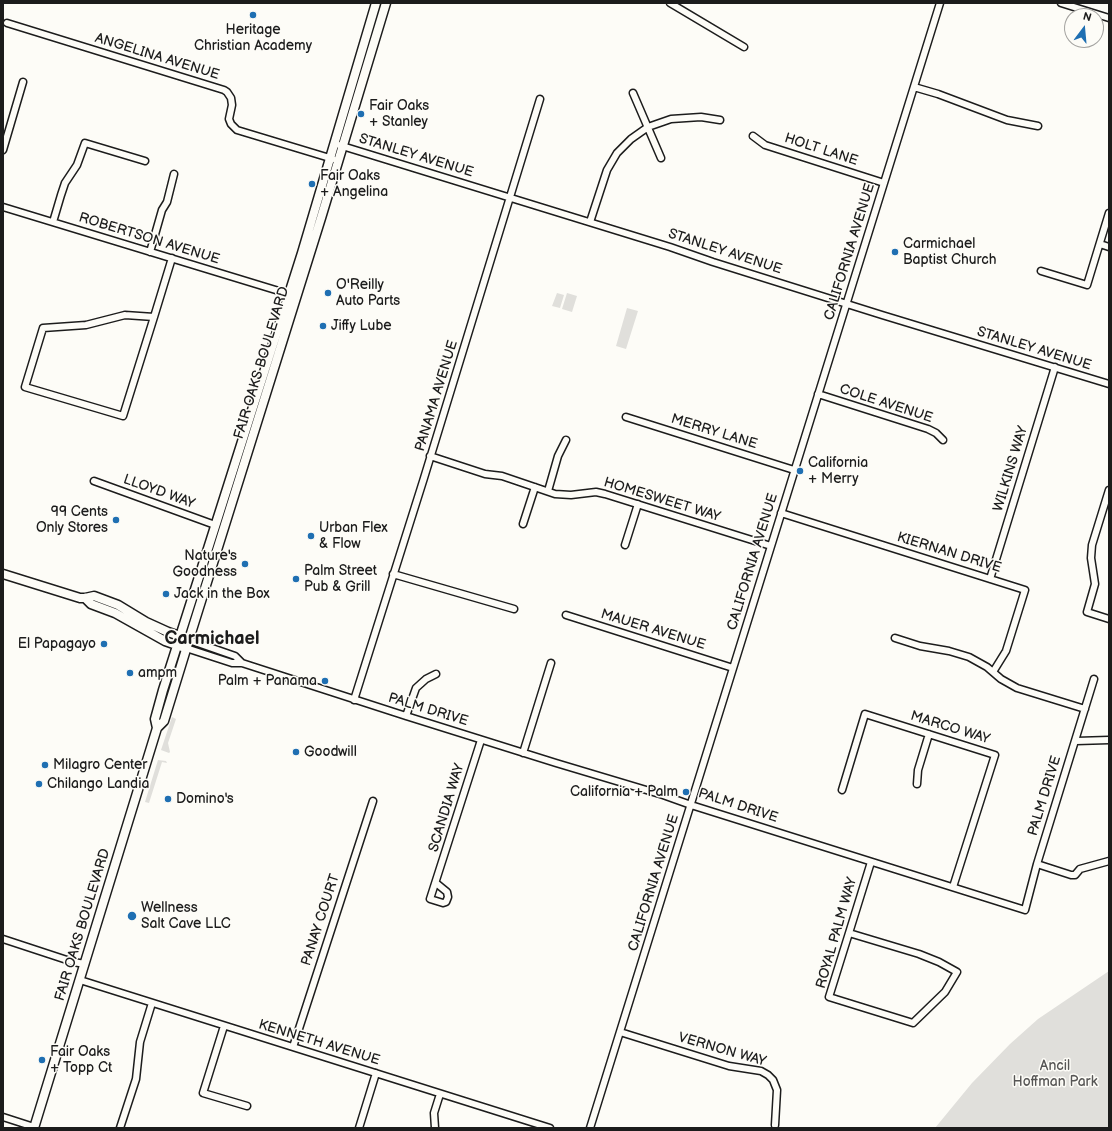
<!DOCTYPE html>
<html>
<head>
<meta charset="utf-8">
<style>
	body { margin:0 }
	#map { position:relative; width:1112px; height:1131px; overflow:hidden; background:#fdfcf7; font-family:"Balsamiq Sans",sans-serif }
	canvas { display:block }
	.frame { position:absolute; inset:0; border:4px solid #1c1c1c; pointer-events:none }
	.north { position:absolute; left:1064px; top:8px; width:40px; height:40px; box-sizing:border-box; background:#fdfcf7; border:1px solid #a3a29f; border-radius:50%; rotate:16deg; font-size:11px; font-weight:700; line-height:16px; text-align:center; color:#1c1c1c }
	.north::after { content:''; display:block; margin:auto; width:14px; height:18px; background:#1f6fb2; clip-path:polygon(50% 0,100% 100%,50% 72%,0 100%) }
</style>
</head>
<body>
<div id="map">
<canvas width="1112" height="1131"></canvas>
<div class="frame"></div>
<div class="north">N</div>
</div>
<script>
const context = document.querySelector('canvas').getContext('2d');
context.lineJoin = 'round';
function paint(path, color) { context.fillStyle = color; context.fill(path, 'evenodd'); }
const shape = rows => new Path2D(rows.map(r => 'M' + r).join(''));
function stroke(path, color, width, dash) { context.strokeStyle = color; context.lineWidth = width; context.lineCap = dash ? 'butt' : 'round'; context.setLineDash(dash || []); context.stroke(path); }
function write(font, color, halo, rows, align = 'center') {
  context.font = font + ' "Balsamiq Sans",sans-serif'; context.lineWidth = 3; context.setLineDash([]); context.textBaseline = 'middle'; context.strokeStyle = halo; context.fillStyle = color; for (const [text, x, y, turn = 0] of rows) {
    context.save(); context.translate(x, y); context.rotate((+turn || 0) * Math.PI / 180); context.textAlign = isNaN(turn) ? turn : align; if (halo) context.strokeText(text, 0, 0); context.fillText(text, 0, 0); context.restore();
  }
}
const green = shape([
	[557,293,564,295,560,308,552,306],
	[567,293,577,296,572,312,562,309],
	[627,308,638,311,626,349,616,346],
	[172,717,176,719,168,743,170,752,169,753,161,750],
	[158,760,166,761,167,763,162,762,149,803,145,802],
	[1109,971,1109,1128,935,1128,972,1083,1010,1044,1038,1019]
]);
const minor = shape([
	[670,3,744,47],
	[1061,3,1109,18],
	[7,23,224,90,227,92,231,98,232,105,229,119,231,124,237,130,333,159],
	[914,87,938,94,1007,120,1038,126],
	[633,93,661,158],
	[753,136,765,145,884,183],
	[339,145,670,247,713,262,882,315,1109,384],
	[3,150,23,82],
	[3,207,292,295],
	[53,222,61,195,65,183,77,165,85,143,145,161],
	[590,222,607,170,617,153,631,139,648,127,671,119,701,117,720,120],
	[1100,244,1109,247],
	[150,252,162,210,167,202,174,174],
	[1041,271,1087,285,1109,213],
	[125,315,154,317,123,416,25,387,43,328,86,325,125,315],
	[154,317,172,258],
	[818,394,928,429,936,433,943,440],
	[626,417,794,470],
	[430,456,485,474,502,476,555,494,571,495,596,492,605,494,771,546],
	[94,481,215,525],
	[1109,490,1092,545,1091,558,1095,584,1087,612,1109,619],
	[548,491,558,456,566,440],
	[781,513,1025,590,1006,651,993,672],
	[523,524,535,487],
	[625,545,638,504],
	[393,574,514,609],
	[990,579,1055,367],
	[566,615,733,668],
	[895,638,920,646,949,651,969,657,987,667,1001,679,1017,688,1085,709],
	[189,640,235,656,242,663],
	[186,648,232,663,242,663,406,716,556,763,663,795,691,805,1025,910,1037,864,1094,679],
	[354,700,424,478,540,99],
	[406,716,416,688,426,679,436,674],
	[1076,741,1109,740],
	[523,753,551,663],
	[917,784,918,770,929,734],
	[842,790,865,714,995,755,953,887],
	[1037,864,1071,875,1075,875,1080,869,1109,861],
	[436,883,447,892,448,897,446,902,443,903,430,899,481,740],
	[849,933,919,954,939,962,957,972,945,992,913,1023,829,997,849,933,871,862],
	[3,939,73,962,85,964],
	[80,980,550,1128],
	[224,1026,203,1093,247,1106],
	[620,1032,729,1066,761,1071,768,1075,773,1080,777,1090,775,1125],
	[293,1047,373,801],
	[3,1117,34,1127],
	[120,1128,136,1079,140,1042,152,1003],
	[359,1128,376,1073],
	[435,1128,434,1113,440,1094],
	[590,1128,940,3]
]);
const major = shape([
	[3,574,80,598,85,598,94,596,118,605,146,622,168,632,185,638],
	[85,598,91,604,115,613,165,641,182,647],
	[157,728,155,719,163,690,302,253,376,3],
	[34,1128,157,728,164,721,192,630,321,218,386,3]
]);
const markers = [
	[253,15,4,"#1f6fb2"],
	[361,114,4,"#1f6fb2"],
	[312,184,4,"#1f6fb2"],
	[895,252,4,"#1f6fb2"],
	[328,293,4,"#1f6fb2"],
	[323,326,4,"#1f6fb2"],
	[800,471,4,"#1f6fb2"],
	[116,520,4,"#1f6fb2"],
	[311,536,4,"#1f6fb2"],
	[245,564,4,"#1f6fb2"],
	[296,579,4,"#1f6fb2"],
	[166,594,4,"#1f6fb2"],
	[104,644,4,"#1f6fb2"],
	[130,673,4,"#1f6fb2"],
	[325,681,4,"#1f6fb2"],
	[296,752,4,"#1f6fb2"],
	[45,765,4,"#1f6fb2"],
	[39,784,4,"#1f6fb2"],
	[686,792,4,"#1f6fb2"],
	[168,799,4,"#1f6fb2"],
	[132,916,5,"#1f6fb2"],
	[42,1060,4,"#1f6fb2"]
];
const poiNames = [
	["Heritage",253,30,"center"],
	["Christian Academy",253,46,"center"],
	["Fair Oaks",369,106],
	["+ Stanley",369,122],
	["Fair Oaks",320,176],
	["+ Angelina",320,192],
	["Carmichael",903,244],
	["Baptist Church",903,260],
	["O'Reilly",336,285],
	["Auto Parts",336,301],
	["Jiffy Lube",331,326],
	["California",808,463],
	["+ Merry",808,479],
	["99 Cents",108,512,"right"],
	["Only Stores",108,528,"right"],
	["Urban Flex",319,528],
	["& Flow",319,544],
	["Nature's",237,556,"right"],
	["Goodness",237,572,"right"],
	["Palm Street",304,571],
	["Pub & Grill",304,587],
	["Jack in the Box",174,594],
	["El Papagayo",96,644,"right"],
	["ampm",138,673],
	["Palm + Panama",317,681,"right"],
	["Goodwill",304,752],
	["Milagro Center",53,765],
	["Chilango Landia",47,784],
	["California + Palm",678,792,"right"],
	["Domino's",176,799],
	["Wellness",141,908],
	["Salt Cave LLC",141,924],
	["Fair Oaks",50,1052],
	["+ Topp Ct",50,1068]
];
const streetNames = [
	["ANGELINA AVENUE",157,57,17],
	["HOLT LANE",821,150,18],
	["STANLEY AVENUE",416,156,17],
	["ROBERTSON AVENUE",149,239,17],
	["STANLEY AVENUE",725,252,18],
	["CALIFORNIA AVENUE",850,252,-73],
	["STANLEY AVENUE",1034,349,17],
	["FAIR OAKS BOULEVARD",262,363,-73],
	["PANAMA AVENUE",437,396,-73],
	["COLE AVENUE",886,404,18],
	["MERRY LANE",714,432,17],
	["WILKINS WAY",1011,469,-73],
	["LLOYD WAY",159,492,20],
	["HOMESWEET WAY",662,500,17],
	["KIERNAN DRIVE",949,553,17],
	["CALIFORNIA AVENUE",753,562,-73],
	["MAUER AVENUE",653,630,17],
	["PALM DRIVE",428,710,17],
	["MARCO WAY",950,728,17],
	["PALM DRIVE",1045,796,-73],
	["PALM DRIVE",738,806,18],
	["SCANDIA WAY",447,808,-73],
	["CALIFORNIA AVENUE",654,883,-73],
	["PANAY COURT",321,920,-72],
	["FAIR OAKS BOULEVARD",83,925,-73],
	["ROYAL PALM WAY",837,933,-74],
	["KENNETH AVENUE",319,1043,17],
	["VERNON WAY",722,1050,16]
];
const parkNames = [
	["Ancil",1055,1066],
	["Hoffman Park",1055,1082]
];
const districtNames = [
	["Carmichael",212,639]
];
paint(green, '#e0dfdb');
stroke(minor, '#1c1c1c', 9);
stroke(major, '#1c1c1c', 11);
stroke(minor, '#fdfcf7', 6);
stroke(major, '#fdfcf7', 8);
for (const [x, y, r, color] of markers) { const dot = new Path2D(); dot.arc(x, y, r, 0, 2 * Math.PI); context.fillStyle = color; context.fill(dot); stroke(dot, '#fdfcf7', 1.5); }
write('14px', '#1c1c1c', '#fdfcf7', poiNames, 'left');
write('14px', '#1c1c1c', '#fdfcf7', streetNames);
write('14px', '#575655', '#fdfcf7', parkNames);
write('bold 18px', '#1c1c1c', '#fdfcf7', districtNames);
</script>
</body>
</html>
